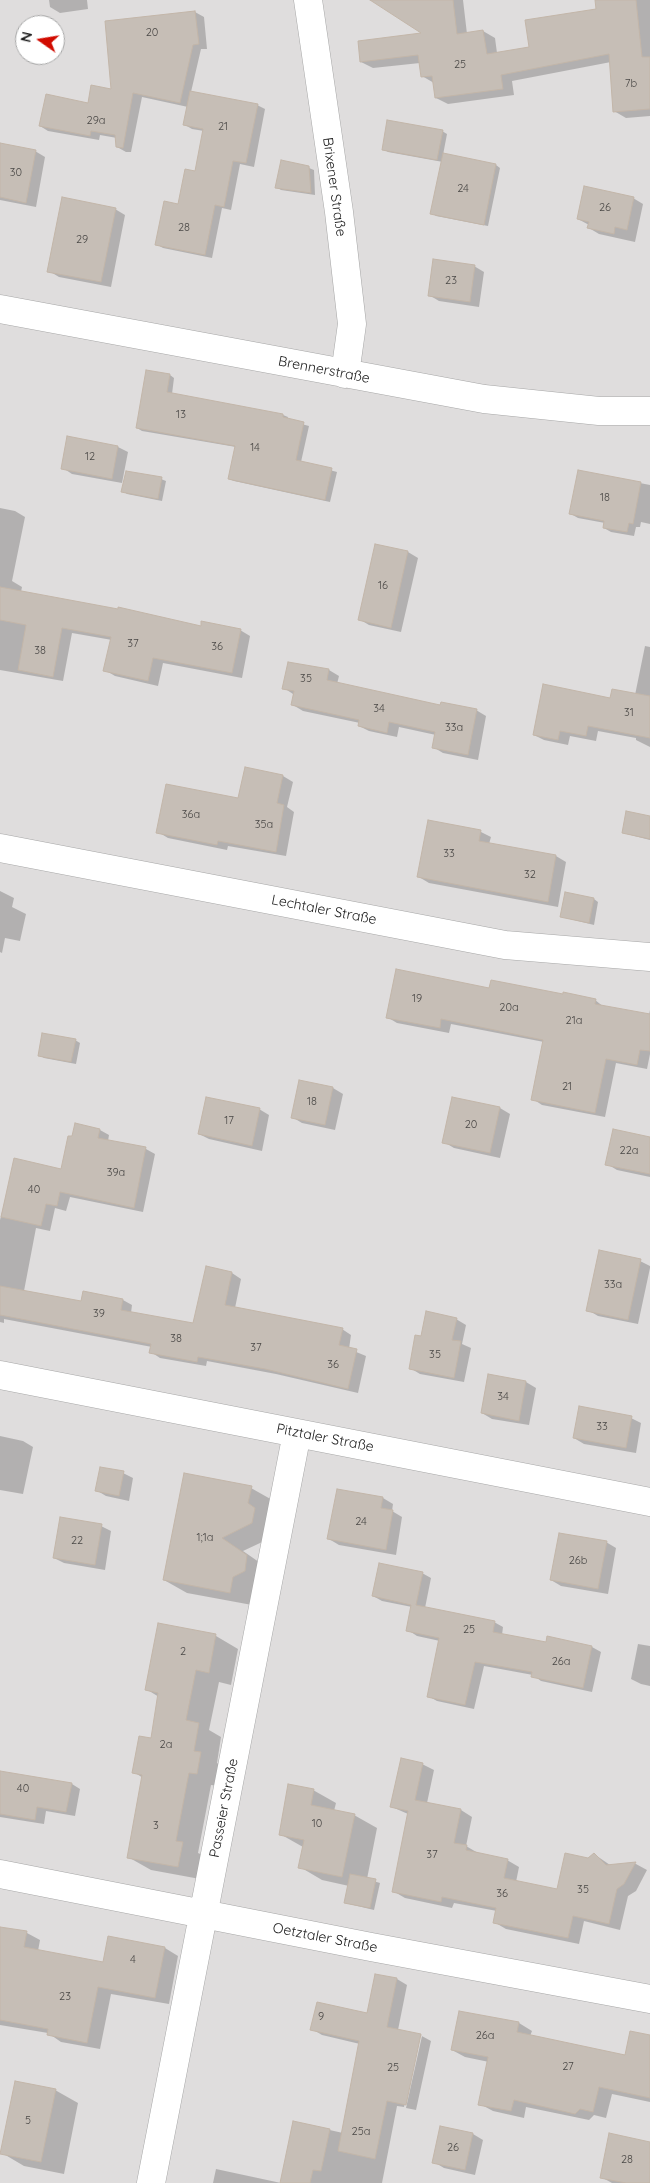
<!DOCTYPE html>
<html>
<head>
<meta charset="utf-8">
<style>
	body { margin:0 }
	#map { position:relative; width:650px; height:2183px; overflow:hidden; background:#f1eee7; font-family:Quicksand,sans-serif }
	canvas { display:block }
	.north { position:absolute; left:15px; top:15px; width:50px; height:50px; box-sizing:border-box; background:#fff; border:1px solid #a6a6a6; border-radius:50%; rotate:283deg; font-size:14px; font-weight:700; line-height:20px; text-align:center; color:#202020 }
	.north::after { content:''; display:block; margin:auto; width:18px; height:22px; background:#d10b00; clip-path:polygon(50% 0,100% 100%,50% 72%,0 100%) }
</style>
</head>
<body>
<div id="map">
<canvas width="650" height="2183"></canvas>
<div class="north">N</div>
</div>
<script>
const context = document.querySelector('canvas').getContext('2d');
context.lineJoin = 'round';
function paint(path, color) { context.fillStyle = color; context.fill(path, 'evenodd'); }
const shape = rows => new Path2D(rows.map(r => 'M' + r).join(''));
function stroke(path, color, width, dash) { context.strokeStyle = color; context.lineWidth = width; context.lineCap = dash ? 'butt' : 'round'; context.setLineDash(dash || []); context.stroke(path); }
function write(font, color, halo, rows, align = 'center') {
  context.font = font + ' Quicksand,sans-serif'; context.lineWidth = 5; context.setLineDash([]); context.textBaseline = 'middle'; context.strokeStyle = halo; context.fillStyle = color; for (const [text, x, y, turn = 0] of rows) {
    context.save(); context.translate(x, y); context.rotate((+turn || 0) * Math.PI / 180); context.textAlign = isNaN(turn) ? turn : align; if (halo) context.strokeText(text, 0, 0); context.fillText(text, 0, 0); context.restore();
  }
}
const residential = shape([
	[0,0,650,0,650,2183,0,2183],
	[25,25,55,25,55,55,25,55]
]);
const shadow = shape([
	[49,0,87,0,88,9,60,13,50,7],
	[374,0,463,0,467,34,483,31,495,38,497,53,530,48,597,10,597,0,650,0,650,116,626,118,614,111,611,62,512,81,514,95,448,104,436,98,434,83,422,76,420,63,373,68,361,62,425,34],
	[195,12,204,17,207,49,201,49,191,92,257,105,265,109,254,167,240,164,231,210,222,208,212,258,163,248,156,244,179,205,196,173,204,131,192,129,185,125,188,107,142,97,131,152,126,152,117,147,117,138,100,135,99,140,48,131,40,126,89,104,112,90],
	[442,131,447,134,443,155,496,165,500,168,488,226,436,216,432,213,443,162,388,152,383,149],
	[0,144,35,151,45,157,36,207,0,200],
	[309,168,314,170,315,195,281,190,277,187],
	[633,198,643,204,635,242,599,234,589,228,589,225,578,219],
	[115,209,125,215,111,287,59,277,49,271],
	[474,266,484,272,479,307,439,301,429,295],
	[170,375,174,378,172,394,283,415,288,417,287,420,309,426,301,462,337,472,330,502,234,481,229,479,236,447,142,431,137,428],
	[68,437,118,447,128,452,122,483,72,474,63,468],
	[579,471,650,485,650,524,641,522,640,527,636,527,634,536,611,532,604,528,605,523,578,518,571,514],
	[161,479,166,481,162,501,127,494,123,491],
	[0,508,15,511,25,517,12,581,22,587,21,592,202,627,240,630,250,636,242,678,163,663,158,686,115,676,105,670,112,640,72,633,63,681,0,670],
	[376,545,408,552,418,558,401,632,369,625,359,619],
	[645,646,650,647,650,747,636,740,636,738,598,731,596,741,570,736,568,745,544,740,534,735,611,699,635,695],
	[289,664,329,670,339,676,337,684,441,706,476,710,486,716,478,760,443,753,433,747,436,735,399,727,397,737,369,731,359,726,360,723,303,711,293,705,293,694,284,688],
	[283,776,293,782,287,807,294,812,286,856,228,846,227,850,168,838,158,832,239,800],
	[650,818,650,840,623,833],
	[429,822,481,832,491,837,489,844,556,856,566,862,558,907,429,883,419,877],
	[0,891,14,898,12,907,26,914,20,941,5,938,2,953,0,952],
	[594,899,598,902,594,925,562,917],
	[490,989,595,1000,604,1007,649,1015,650,1010,650,1054,647,1069,616,1063,605,1117,542,1105,533,1099,544,1042,451,1024,449,1033,397,1023,387,1017],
	[75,1040,80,1043,76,1064,44,1058,39,1055],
	[333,1088,343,1094,335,1130,302,1123,292,1117],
	[500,1108,510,1114,500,1158,454,1148,444,1142],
	[259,1109,269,1115,262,1151,209,1139,199,1134],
	[76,1125,100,1130,109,1135,108,1141,146,1149,155,1154,143,1212,70,1197,66,1211,55,1208,50,1231,36,1228,24,1291,82,1303,84,1292,123,1300,132,1305,131,1313,194,1324,207,1268,232,1273,241,1279,235,1308,342,1329,351,1335,349,1349,366,1356,358,1393,276,1374,207,1361,206,1366,160,1358,151,1352,152,1347,4,1319,4,1323,0,1322,0,1220,15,1160,62,1171],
	[650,1138,650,1177,617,1170,607,1164],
	[640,1261,650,1266,650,1268,638,1324,598,1316,588,1310],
	[456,1319,466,1325,462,1344,471,1348,464,1382,420,1374,410,1368,422,1337],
	[489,1375,526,1382,536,1388,529,1425,492,1419,482,1413],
	[631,1418,641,1423,636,1453,584,1444,574,1438],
	[0,1436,23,1441,33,1447,23,1494,0,1490],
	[123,1473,133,1478,129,1501,106,1496,96,1490],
	[251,1488,274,1501,275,1536,243,1551,269,1569,252,1605,187,1593,164,1580],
	[338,1490,383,1498,393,1504,392,1511,402,1517,396,1555,339,1545,329,1539],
	[101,1526,111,1531,105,1570,64,1563,54,1558],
	[606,1542,616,1548,608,1594,561,1586,551,1580],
	[422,1573,431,1578,425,1608,494,1622,503,1627,502,1635,546,1644,592,1647,601,1652,592,1692,541,1681,533,1675,484,1666,474,1709,437,1701,428,1696,440,1641,417,1636,408,1630,412,1607,382,1601,373,1596],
	[159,1624,216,1636,238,1649,231,1685,219,1682,209,1730,221,1737,217,1763,223,1767,219,1786,211,1785,198,1853,205,1856,200,1879,151,1870,128,1857,143,1778,134,1772,152,1740,159,1697,146,1689],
	[638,1644,650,1646,650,1686,641,1684,631,1679],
	[422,1764,434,1770,427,1803,461,1810,472,1817,466,1846,478,1853,507,1860,519,1867,516,1882,558,1891,594,1854,610,1865,636,1864,647,1870,636,1891,628,1896,620,1930,584,1921,579,1944,506,1929,494,1922,497,1911,454,1903,452,1908,405,1898,393,1891,408,1814,392,1807],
	[0,1772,72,1784,80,1789,75,1816,46,1811,44,1824,0,1817],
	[313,1790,336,1803,334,1811,354,1815,377,1828,367,1879,380,1883,374,1910,345,1903,349,1886,322,1880,300,1867,303,1847,280,1834],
	[0,1928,27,1933,40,1940,38,1951,104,1964,165,1948,178,1956,169,2004,111,1994,100,2049,61,2042,48,2033,0,2025],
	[397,1979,407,1985,398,2030,420,2035,431,2041,416,2110,406,2108,422,2036,419,2036,404,2107,397,2106,382,2183,213,2183,216,2169,281,2183,294,2122,343,2133,360,2044,322,2035,312,2029,368,2015],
	[460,2012,519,2023,532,2031,530,2036,626,2056,650,2036,650,2102,612,2094,606,2118,594,2115,589,2120,526,2107,524,2118,493,2111,480,2104,489,2062,465,2057,452,2050],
	[55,2090,78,2103,64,2174,24,2166,2,2153],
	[441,2127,473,2134,483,2140,475,2175,444,2168,434,2162],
	[650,2143,650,2183,612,2183,601,2177]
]);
const building = shape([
	[370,0,453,0,457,34,483,30,487,54,529,47,525,20,596,9,595,0,636,0,642,57,650,57,650,109,613,112,609,54,501,75,503,89,435,98,432,76,421,77,418,55,360,62,358,41,421,33,370,0],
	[195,11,199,44,193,45,180,103,133,93,123,148,116,147,115,135,91,131,90,136,39,126,46,94,88,103,91,85,111,89,105,21,195,11],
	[190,91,258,104,246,163,233,161,224,207,215,205,205,255,155,245,164,201,178,204,185,169,195,171,203,129,183,125,190,91],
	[387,120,443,130,437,160,382,150,387,120],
	[0,143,36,150,26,203,0,197,0,143],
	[443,153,496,164,484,225,430,214,443,153],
	[281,160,309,166,311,193,275,188,281,160],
	[584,186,634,197,627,230,615,227,614,234,587,228,589,222,577,219,584,186],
	[62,197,116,208,101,282,47,272,62,197],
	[433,259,475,265,470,302,428,296,433,259],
	[146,370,170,374,167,392,283,414,283,417,304,422,296,460,332,468,325,500,228,479,235,446,136,428,146,370],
	[67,436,118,446,112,479,61,469,67,436],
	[578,470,641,482,633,524,629,523,627,532,603,528,604,521,569,514,578,470],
	[126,471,162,477,158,499,121,492,126,471],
	[375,544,408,551,391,628,358,620,375,544],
	[0,587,118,609,118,607,201,626,201,621,241,629,232,673,153,658,148,681,103,671,111,637,62,628,53,677,18,670,26,625,0,620,0,587],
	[288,662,329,669,327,680,440,705,441,702,477,709,468,755,432,748,435,732,389,722,387,733,358,726,359,720,291,705,294,691,282,689,288,662],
	[543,684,610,698,612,689,650,696,650,738,588,726,586,736,560,731,558,740,533,735,543,684],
	[245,767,283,775,277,803,284,805,276,852,218,841,217,845,156,833,166,784,238,798,245,767],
	[626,811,650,816,650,839,622,833,626,811],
	[428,820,481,830,479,841,556,855,548,902,417,877,428,820],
	[565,892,594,898,589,923,560,917,565,892],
	[396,969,489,988,491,980,563,994,563,992,596,999,595,1004,650,1014,650,1051,640,1050,637,1065,606,1059,595,1113,531,1100,543,1040,441,1019,440,1028,386,1018,396,969],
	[42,1033,76,1039,71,1062,38,1056,42,1033],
	[299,1080,333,1087,325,1125,291,1118,299,1080],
	[206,1097,260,1108,252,1146,198,1134,206,1097],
	[452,1097,500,1107,490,1153,442,1143,452,1097],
	[75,1123,100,1129,98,1138,146,1147,134,1208,60,1192,57,1206,46,1204,41,1226,1,1217,14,1158,61,1169,68,1136,72,1136,75,1123],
	[613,1129,650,1137,650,1174,605,1165,613,1129],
	[599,1250,641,1259,628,1320,586,1311,599,1250],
	[206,1266,232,1272,225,1305,343,1328,339,1345,357,1349,348,1389,265,1369,198,1357,197,1362,149,1353,151,1344,0,1315,0,1286,81,1301,83,1291,123,1299,121,1310,193,1323,206,1266],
	[426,1311,457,1318,452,1340,461,1341,454,1378,409,1369,415,1335,421,1336,426,1311],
	[488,1374,526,1381,519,1421,481,1413,488,1374],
	[579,1406,632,1416,626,1448,573,1438,579,1406],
	[100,1467,124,1471,119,1496,95,1491,100,1467],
	[184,1473,252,1486,248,1503,255,1508,252,1523,222,1538,247,1555,245,1571,233,1577,230,1593,163,1580,184,1473],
	[337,1489,383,1497,381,1508,393,1510,386,1550,327,1539,337,1489],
	[60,1517,102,1524,95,1565,53,1558,60,1517],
	[559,1533,607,1541,598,1589,550,1580,559,1533],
	[379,1563,423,1572,416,1605,495,1621,493,1632,546,1642,547,1636,592,1646,583,1688,531,1677,532,1672,475,1662,465,1705,427,1697,439,1638,406,1631,411,1605,372,1596,379,1563],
	[158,1623,216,1634,209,1673,196,1670,186,1720,199,1723,194,1751,201,1752,197,1774,189,1773,187,1783,176,1841,183,1842,178,1867,127,1858,142,1775,132,1773,139,1736,151,1738,158,1693,145,1690,158,1623],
	[401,1758,423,1763,415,1800,461,1809,454,1843,467,1845,466,1850,508,1859,504,1878,557,1889,565,1853,588,1858,594,1853,606,1865,636,1862,624,1884,617,1889,609,1924,573,1916,568,1938,493,1923,496,1908,442,1897,441,1902,392,1892,408,1811,390,1807,401,1758],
	[0,1771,72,1783,66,1812,37,1807,35,1820,0,1814,0,1771],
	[288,1784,314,1789,311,1805,355,1814,342,1877,298,1868,304,1840,279,1835,288,1784],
	[350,1874,376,1879,370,1908,344,1903,350,1874],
	[0,1927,27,1931,24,1947,103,1962,108,1936,165,1947,155,1998,98,1987,87,2043,47,2035,48,2029,0,2020,0,1927],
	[375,1974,397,1978,387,2027,421,2034,406,2105,387,2101,375,2159,338,2151,359,2041,310,2030,317,2002,367,2013,375,1974],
	[459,2011,519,2022,517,2032,625,2055,630,2031,650,2035,650,2098,599,2087,593,2112,580,2109,575,2114,514,2100,511,2111,478,2105,488,2057,451,2050,459,2011],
	[15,2081,56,2089,41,2162,0,2154,15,2081],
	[293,2121,330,2129,321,2171,313,2170,310,2183,280,2183,293,2121],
	[440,2126,473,2133,465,2170,432,2163,440,2126],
	[609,2133,650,2142,650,2183,626,2183,600,2178,609,2133]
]);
const street = shape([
	[308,0,339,212,352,324,345,374],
	[0,309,484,399,599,411,650,411],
	[0,848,505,945,650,957],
	[0,1375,650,1502],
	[0,1874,371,1947,650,1999],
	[151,2183,297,1433]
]);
const numberNames = [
	["20",152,33],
	["25",460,65],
	["7b",631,84],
	["29a",96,121],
	["21",223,127],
	["30",16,173],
	["24",463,189],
	["26",605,208],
	["28",184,228],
	["29",82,240],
	["23",451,281],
	["13",181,415],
	["14",255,448],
	["12",90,457],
	["18",605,498],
	["16",383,586],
	["37",133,644],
	["36",217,647],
	["38",40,651],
	["35",306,679],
	["34",379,709],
	["31",629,713],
	["33a",454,728],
	["36a",191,815],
	["35a",264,825],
	["33",449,854],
	["32",530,875],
	["19",417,999],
	["20a",509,1008],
	["21a",574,1021],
	["21",567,1087],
	["18",312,1102],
	["17",229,1121],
	["20",471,1125],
	["22a",629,1151],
	["39a",116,1173],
	["40",34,1190],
	["33a",613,1285],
	["39",99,1314],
	["38",176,1339],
	["37",256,1348],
	["35",435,1355],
	["36",333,1365],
	["34",503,1397],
	["33",602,1427],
	["24",361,1522],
	["1;1a",205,1538],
	["22",77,1541],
	["26b",578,1561],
	["25",469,1630],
	["2",183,1652],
	["26a",561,1662],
	["2a",166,1745],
	["40",23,1789],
	["10",317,1824],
	["3",156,1826],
	["37",432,1855],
	["35",583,1890],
	["36",502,1894],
	["4",133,1960],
	["23",65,1997],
	["9",321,2017],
	["26a",485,2036],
	["27",568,2067],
	["25",393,2068],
	["5",28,2121],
	["25a",361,2132],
	["26",453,2148],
	["28",627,2160]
];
const streetNames = [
	["Brixener Straße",334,187,82],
	["Brennerstraße",324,370,11],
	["Lechtaler Straße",324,910,11],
	["Pitztaler Straße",325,1438,11],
	["Passeier Straße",224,1808,-79],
	["Oetztaler Straße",325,1938,11]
];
paint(residential, '#dfdddd');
paint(shadow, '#0003');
paint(building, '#c6beb6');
stroke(building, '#c3b6a9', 1);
stroke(street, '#a7a7a7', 29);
stroke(street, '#fff', 28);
write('11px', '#4a4846', null, numberNames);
write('14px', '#202020', '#fff', streetNames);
</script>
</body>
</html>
